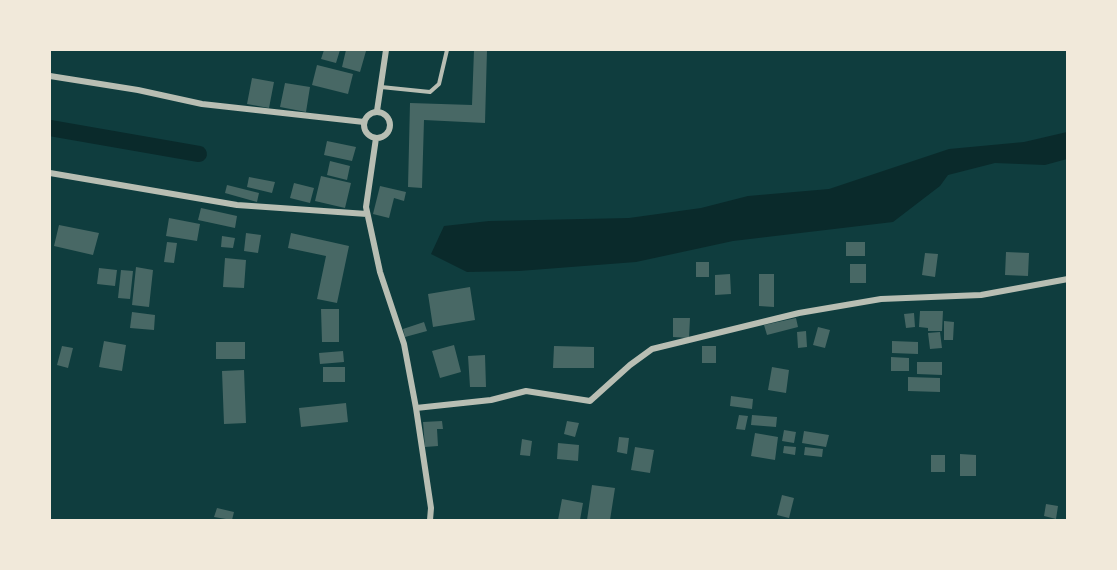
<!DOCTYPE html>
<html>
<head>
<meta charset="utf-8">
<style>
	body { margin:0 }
	#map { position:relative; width:1117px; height:570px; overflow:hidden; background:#0f3d3e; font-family:"Zilla Slab",serif }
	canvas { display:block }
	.frame { position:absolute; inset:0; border:51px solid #f1e9da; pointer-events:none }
</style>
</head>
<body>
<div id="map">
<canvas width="1117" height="570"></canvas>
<div class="frame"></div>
</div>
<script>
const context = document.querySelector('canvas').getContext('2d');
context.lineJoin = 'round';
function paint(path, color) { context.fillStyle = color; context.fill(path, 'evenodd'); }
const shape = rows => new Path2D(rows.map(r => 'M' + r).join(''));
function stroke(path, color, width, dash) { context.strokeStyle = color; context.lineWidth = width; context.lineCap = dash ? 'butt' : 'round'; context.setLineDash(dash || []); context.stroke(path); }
const water = shape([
	[1067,132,1067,159,1045,165,995,163,948,175,940,186,893,222,733,241,636,262,519,271,467,272,431,254,444,226,489,221,629,218,701,208,748,196,829,189,949,149,1024,142]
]);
const canal = shape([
	[50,128,199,154]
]);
const building = shape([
	[324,50,340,50,336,63,321,59],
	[346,50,366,51,360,72,342,67],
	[474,50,487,50,485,123,424,120,422,188,408,187,410,103,472,105],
	[317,65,353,74,348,94,312,85],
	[252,78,274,82,269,108,247,104],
	[285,83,310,87,306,112,280,107],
	[327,141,356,147,352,161,324,155],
	[330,161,350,166,347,180,327,175],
	[321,176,351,183,345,208,315,201],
	[249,177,275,182,272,193,247,187],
	[294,183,314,188,310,203,290,198],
	[227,185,259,193,257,202,225,193],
	[380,186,406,192,404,201,394,198,389,218,373,214],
	[201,208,237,216,235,228,198,220],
	[169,218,200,224,197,241,166,236],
	[59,225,99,233,93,255,54,246],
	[246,233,261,235,258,253,244,251],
	[291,233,349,246,337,303,317,299,326,256,288,248],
	[222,236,235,238,233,248,221,247],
	[167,242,177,243,174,263,164,262],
	[846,242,865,242,865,256,846,256],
	[1006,252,1029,253,1028,276,1005,275],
	[925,253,938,254,935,277,922,275],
	[225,258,246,260,244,288,223,287],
	[696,262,709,262,709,277,696,277],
	[850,264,866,264,866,283,850,283],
	[136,267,153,270,149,307,132,305],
	[99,268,117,270,115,286,97,284],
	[121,270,133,271,130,299,118,298],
	[730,274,731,294,715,295,715,275],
	[759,274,774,274,774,307,759,306],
	[470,287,475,320,433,327,428,294],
	[321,309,339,309,339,342,322,342],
	[920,311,943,311,942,331,928,331,928,328,919,327],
	[132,312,155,315,154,330,130,328],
	[914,313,915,327,906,328,904,314],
	[673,318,690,318,689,338,673,337],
	[796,318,798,327,767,335,764,325],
	[944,321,954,322,953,340,944,340],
	[424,322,427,331,405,337,403,329],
	[818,327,830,330,825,348,813,345],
	[806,331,807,347,798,348,797,332],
	[940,332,942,348,930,349,928,333],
	[104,341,126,345,122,371,99,367],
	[892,341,918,342,918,354,892,353],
	[216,342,245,342,245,359,216,359],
	[454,345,461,372,440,378,432,351],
	[62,346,73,348,68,368,57,365],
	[554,346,594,347,594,368,553,368],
	[702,346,716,346,716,363,702,363],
	[343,351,344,362,320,364,319,353],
	[485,355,486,387,470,387,468,356],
	[891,357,909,358,909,371,891,371],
	[917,362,942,362,942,375,917,374],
	[323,367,345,367,345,382,323,382],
	[772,367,789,370,786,393,768,390],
	[244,370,246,423,224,424,222,371],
	[908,377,940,378,940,392,908,391],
	[731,396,753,399,752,409,730,406],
	[346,403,348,422,301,427,299,408],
	[739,415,748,416,745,430,736,429],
	[752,415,777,417,776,427,751,425],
	[442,421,443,429,437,429,438,446,425,447,423,422],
	[567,421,579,423,575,437,564,434],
	[784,430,796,432,794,443,782,441],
	[804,431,829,435,826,447,802,443],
	[755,433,778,437,775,460,751,456],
	[619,437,629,438,627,454,617,452],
	[522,439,532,441,530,456,520,455],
	[558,443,579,445,578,461,557,459],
	[784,446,796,447,795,455,783,453],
	[635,447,654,450,650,473,631,470],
	[805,447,823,449,822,457,804,455],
	[960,454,976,455,976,476,960,476],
	[931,455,945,455,945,472,931,472],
	[592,485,615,488,610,520,587,520],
	[782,495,794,498,789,518,777,515],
	[562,499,583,503,580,520,558,520],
	[1046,504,1058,506,1056,519,1044,516],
	[217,508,234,512,232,520,214,517]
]);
const service = shape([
	[381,87,430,92,439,84,447,50]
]);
const minor = shape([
	[50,76,138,90,202,104,364,122],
	[377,111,386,50],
	'364 125a13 13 0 1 1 26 0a13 13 0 1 1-26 0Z',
	[376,138,366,207,380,272,404,344,416,408,431,508,430,520],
	[50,173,237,205,367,214],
	[416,408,491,400,526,391,590,401,630,365,652,349,799,313,881,299,981,295,1068,279]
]);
paint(water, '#0a2a2b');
stroke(canal, '#0a2a2b', 16);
paint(building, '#486865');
stroke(service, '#b8beb3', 4);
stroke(minor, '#b8beb3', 6);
</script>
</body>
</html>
